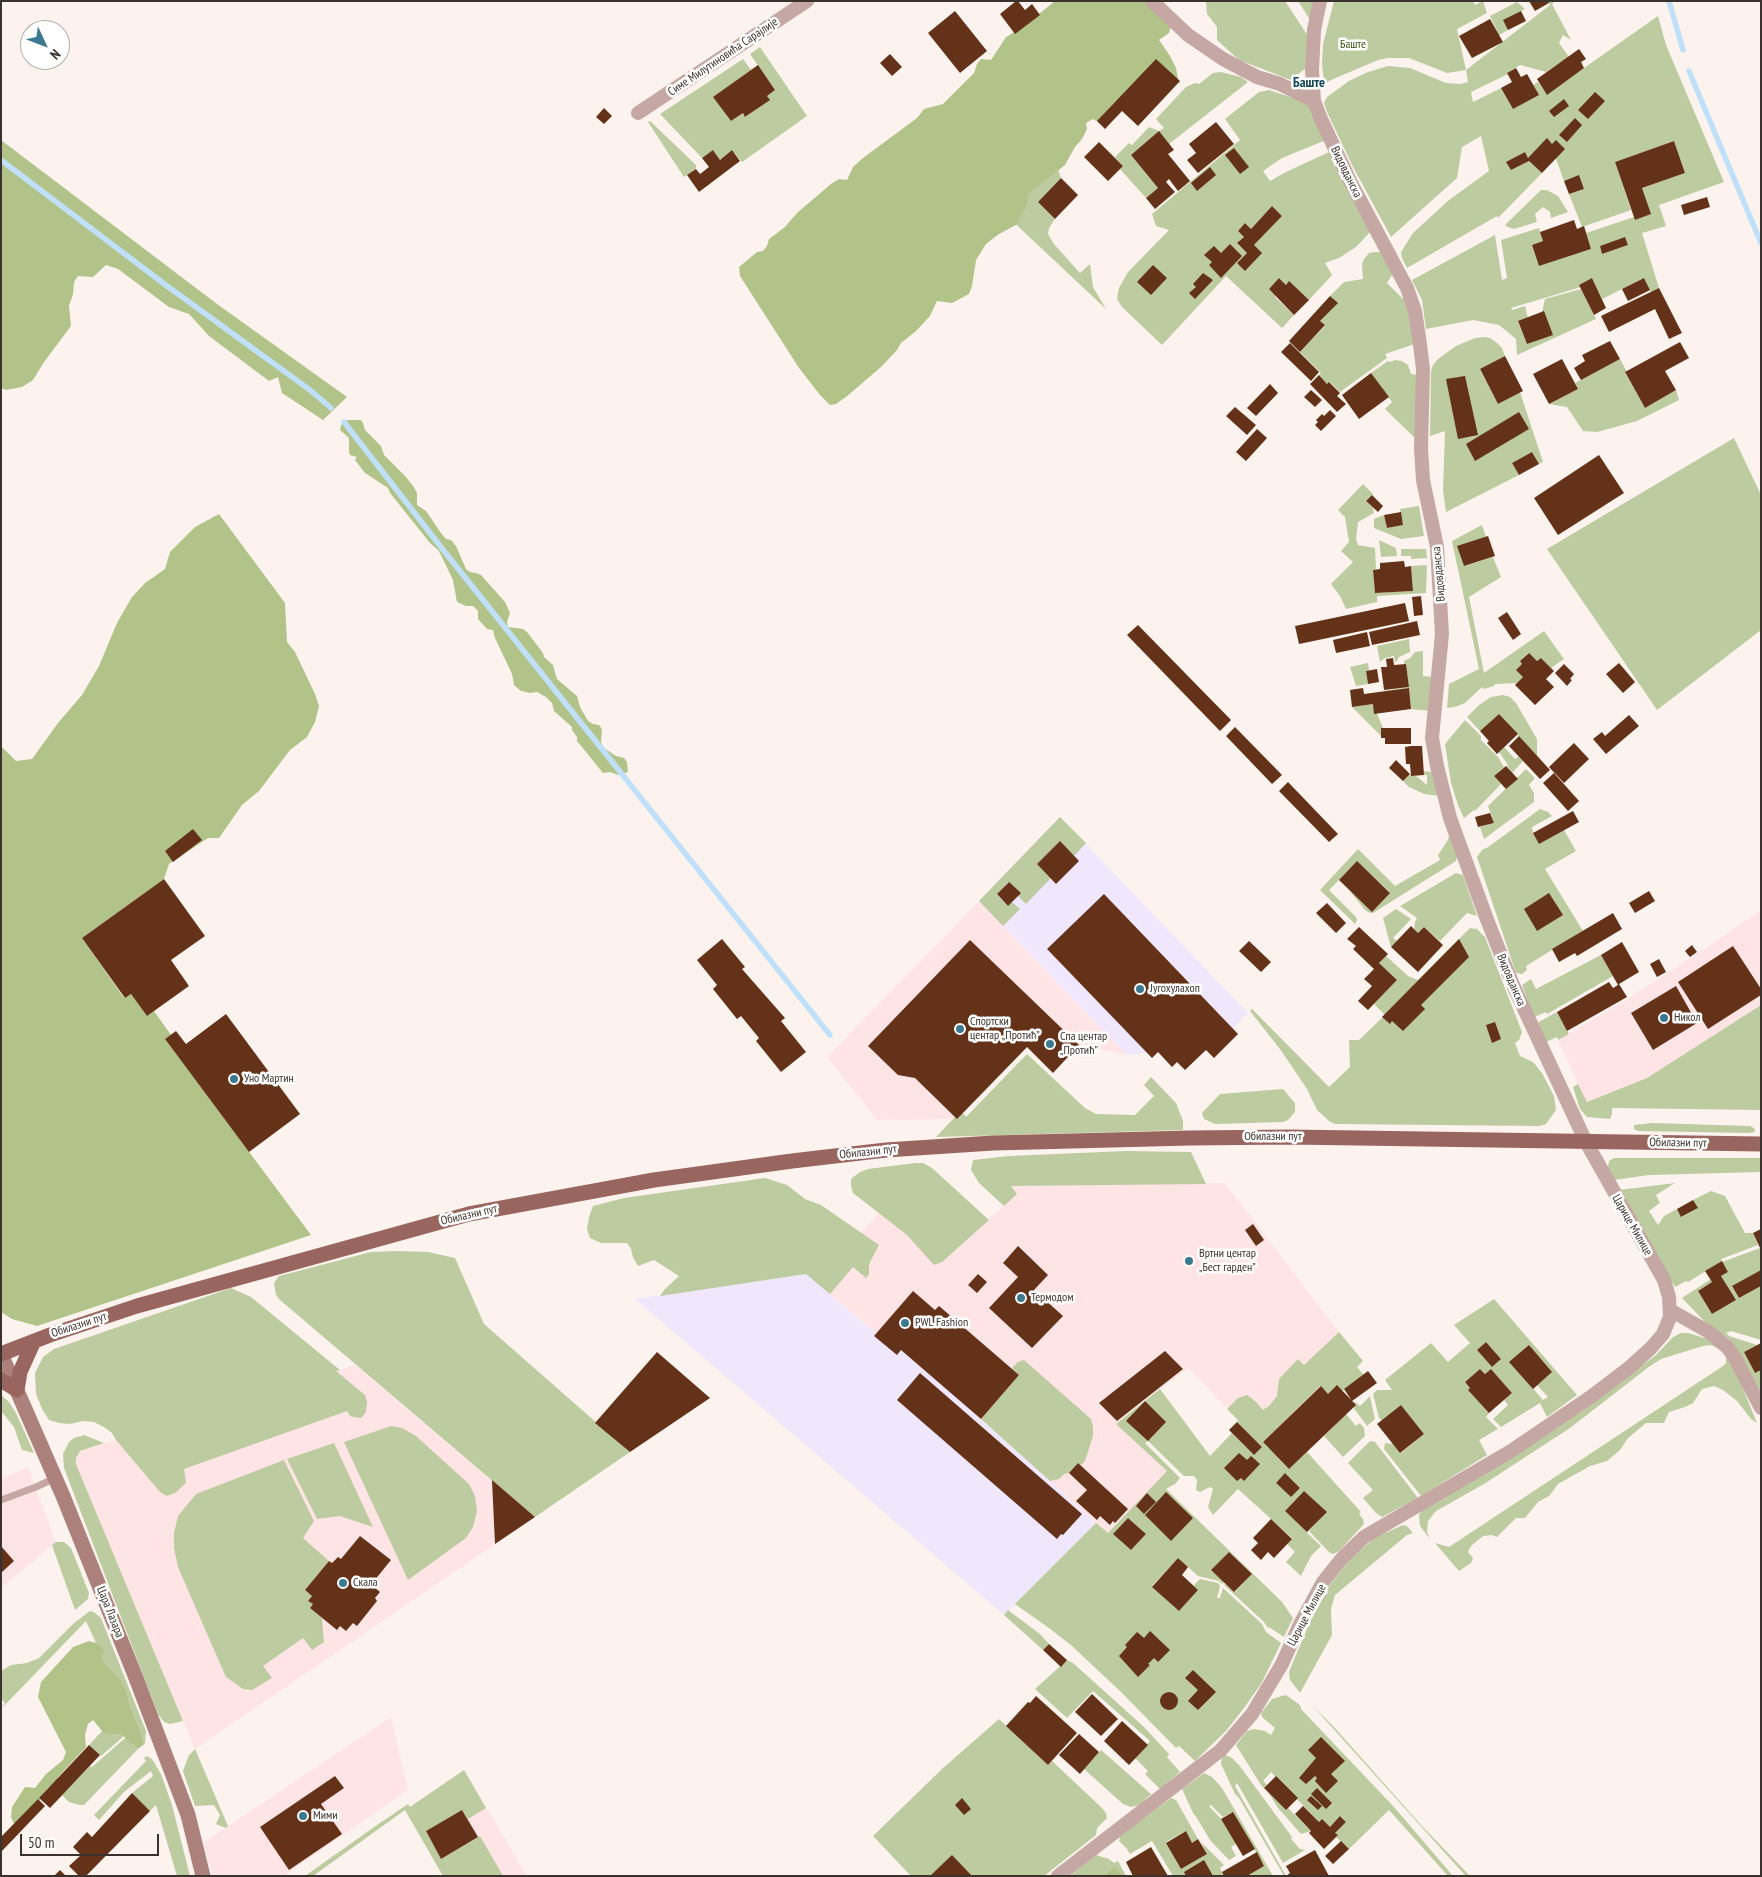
<!DOCTYPE html>
<html>
<head>
<meta charset="utf-8">
<style>
	body { margin:0 }
	#map { position:relative; width:1762px; height:1877px; overflow:hidden; background:#fdf3ee; font-family:"PT Sans Narrow",sans-serif }
	canvas { display:block }
	.frame { position:absolute; inset:0; border:2px solid #3c322d; pointer-events:none }
	.north { position:absolute; left:20px; top:20px; width:50px; height:50px; box-sizing:border-box; background:#fff; border:1px solid #b1adab; border-radius:50%; rotate:133deg; font-size:14px; font-weight:700; line-height:20px; text-align:center; color:#3c322d }
	.north::after { content:''; display:block; margin:auto; width:18px; height:22px; background:#3b798e; clip-path:polygon(50% 0,100% 100%,50% 72%,0 100%) }
	.scale { position:absolute; left:20px; top:1834px; width:139px; height:22px; box-sizing:border-box; border:2px solid #3c322d; border-top:0; padding-left:6px; font-size:15px; line-height:18px; white-space:nowrap; color:#3c322d; -webkit-text-stroke:4px #fff; paint-order:stroke }
</style>
</head>
<body>
<div id="map">
<canvas width="1762" height="1877"></canvas>
<div class="frame"></div>
<div class="north">N</div>
<div class="scale">50 m</div>
</div>
<script>
const context = document.querySelector('canvas').getContext('2d');
context.lineJoin = 'round';
function paint(path, color) { context.fillStyle = color; context.fill(path, 'evenodd'); }
const shape = rows => new Path2D(rows.map(r => 'M' + r).join(''));
function stroke(path, color, width, dash) { context.strokeStyle = color; context.lineWidth = width; context.lineCap = dash ? 'butt' : 'round'; context.setLineDash(dash || []); context.stroke(path); }
function write(font, color, halo, rows, align = 'center') {
  context.font = font + ' "PT Sans Narrow",sans-serif'; context.lineWidth = 5; context.setLineDash([]); context.textBaseline = 'middle'; context.strokeStyle = halo; context.fillStyle = color; for (const [text, x, y, turn = 0] of rows) {
    context.save(); context.translate(x, y); context.rotate((+turn || 0) * Math.PI / 180); context.textAlign = isNaN(turn) ? turn : align; if (halo) context.strokeText(text, 0, 0); context.fillText(text, 0, 0); context.restore();
  }
}
const commercial = shape([
	[979,901,1127,1055,1079,1045,1053,1073,1027,1048,957,1119,877,1120,827,1057],
	[1761,910,1761,1005,1647,1078,1586,1102,1558,1040,1627,999,1712,944],
	[1225,1183,1339,1332,1304,1365,1321,1386,1261,1443,1188,1368,1116,1423,1167,1471,1108,1534,987,1424,874,1336,876,1333,815,1282,884,1208,942,1261,1017,1194,1010,1186],
	[355,1365,535,1517,195,1749,76,1464,76,1458,80,1451],
	[28,1467,56,1542,1,1588,1,1479],
	[391,1717,408,1790,284,1876,213,1876,203,1843],
	[464,1770,527,1876,443,1876,405,1810]
]);
const industrial = shape([
	[1060,817,1248,1013,1233,1028,1238,1034,1214,1058,1206,1050,1185,1070,1177,1062,1172,1067,1158,1052,1152,1058,1147,1053,1127,1055,979,901],
	[806,1274,876,1333,875,1336,901,1350,981,1419,1096,1523,1004,1615,635,1299]
]);
const green = shape([
	[1202,1,1285,1,1308,36,1307,67,1291,80,1239,60,1217,40,1217,27,1207,14,1206,2],
	[1298,1,1317,1,1312,23],
	[1334,1,1473,1,1475,5,1483,1,1487,13,1457,29,1466,70,1550,5,1548,1,1555,1,1552,4,1571,40,1563,35,1559,43,1569,57,1546,72,1520,65,1507,73,1508,74,1471,92,1473,102,1501,88,1513,109,1538,95,1533,85,1538,82,1547,94,1658,16,1666,45,1724,182,1659,205,1666,226,1642,233,1659,288,1651,292,1644,278,1602,299,1592,278,1579,285,1581,287,1511,308,1512,310,1525,306,1528,318,1518,322,1527,344,1552,334,1542,312,1545,299,1581,289,1596,319,1517,355,1516,339,1499,325,1473,320,1426,329,1422,300,1412,280,1495,235,1502,280,1507,278,1501,240,1539,228,1543,241,1532,245,1539,266,1591,249,1586,233,1634,217,1635,220,1650,214,1642,188,1685,173,1674,141,1615,162,1631,210,1582,227,1569,194,1584,189,1579,176,1564,181,1556,159,1552,144,1547,139,1528,158,1525,152,1507,162,1511,170,1529,161,1542,173,1498,218,1497,216,1407,268,1402,258,1401,252,1413,233,1449,200,1489,171,1481,136,1462,147,1457,178,1391,237,1353,167,1327,112,1324,103,1327,97,1349,81,1368,72,1388,66,1410,68,1446,83,1460,84,1468,82,1466,70,1447,73,1409,58,1388,58,1378,60,1324,83,1322,64,1323,44],
	[1625,238,1628,245,1602,254,1600,246],
	[1517,2,1525,9,1504,20,1508,30,1499,35,1490,16],
	[760,47,807,116,742,162,732,150,720,160,713,150,702,158,660,114,743,59,751,70,714,97,731,121,743,113,746,117,769,100,767,96,775,90,750,54],
	[1221,72,1241,77,1248,82,1169,144,1159,132,1131,155,1158,188,1146,198,1120,169,1123,166,1115,157,1129,143,1132,145,1149,127,1159,131,1164,128,1156,119,1186,87,1195,83,1199,84,1213,73],
	[1269,90,1309,103,1326,140,1282,158,1263,171,1270,181,1286,172,1329,152,1356,207,1370,232,1356,247,1339,258,1325,263,1332,275,1309,300,1289,282,1286,285,1279,278,1269,289,1276,295,1275,297,1294,315,1282,328,1226,276,1162,345,1122,307,1117,299,1119,288,1128,272,1169,230,1156,226,1152,214,1240,140,1225,119,1259,92],
	[1272,206,1282,216,1254,245,1245,270,1237,263,1247,253,1237,244,1244,237,1238,231,1245,223,1251,229],
	[650,121,696,165,696,169,684,177,648,122],
	[1056,163,1061,178,1038,202,1055,219,1049,228,1048,234,1054,244,1080,273,1090,264,1093,287,1106,309,1007,216],
	[1541,190,1547,190,1558,196,1568,212,1551,218,1550,212,1543,207,1535,214,1537,222,1514,229,1508,227,1505,225],
	[1375,252,1384,252,1395,270,1387,283,1403,299,1408,298,1418,343,1385,354,1387,358,1340,392,1330,382,1327,384,1319,375,1321,373,1300,352,1325,326,1320,321,1337,303,1330,296,1344,282,1363,279,1362,264,1364,259,1369,253],
	[1485,337,1490,338,1497,343,1502,348,1505,356,1480,370,1498,404,1520,392,1543,462,1539,464,1532,452,1512,463,1519,475,1446,512,1443,490,1445,431,1430,436,1431,371,1433,365,1438,359,1456,346,1475,338],
	[1620,359,1627,372,1625,373,1645,408,1676,390,1679,400,1637,421,1597,432,1583,431,1567,407,1549,404,1578,389,1575,383],
	[1395,360,1402,361,1408,365,1411,374,1417,375,1418,441,1385,409,1392,402,1371,373,1388,361,1390,362],
	[1734,438,1761,495,1761,630,1657,710,1547,549],
	[1363,484,1373,494,1366,501,1373,508,1374,513,1358,522,1356,539,1358,545,1375,548,1376,569,1373,570,1375,593,1413,591,1411,566,1427,565,1426,593,1377,596,1377,602,1346,609,1340,596,1331,584,1353,562,1341,551,1349,542,1345,517,1338,510],
	[1419,506,1424,536,1401,539,1374,528,1374,519,1384,515,1387,528,1403,525,1400,509],
	[1482,525,1486,537,1458,547,1464,566,1493,557,1501,577,1469,597,1484,673,1544,631,1564,659,1551,668,1541,658,1537,661,1528,653,1520,661,1522,664,1523,677,1517,683,1495,684,1494,686,1484,689,1482,687,1465,703,1455,707,1447,708,1449,684,1479,669,1452,541],
	[1379,540,1396,548,1397,556,1381,557],
	[1401,549,1426,549,1427,558,1411,559,1411,556,1401,556],
	[1409,639,1410,652,1399,657,1397,661,1395,662,1394,656,1385,658,1380,662,1377,646],
	[1423,651,1423,676,1433,677,1430,711,1411,709,1409,688,1372,693,1409,687,1406,664,1404,664,1404,661,1410,658,1415,652],
	[1368,663,1369,670,1366,671,1368,684,1356,686,1350,667],
	[1503,695,1510,697,1516,703,1537,739,1537,756,1499,714,1480,731,1467,717,1479,705,1491,697],
	[1373,704,1383,728,1381,728,1381,736,1352,707],
	[1465,720,1481,736,1481,740,1498,757,1504,767,1494,776,1501,784,1475,811,1474,810,1464,818,1458,805,1451,783,1445,744],
	[1504,747,1515,759,1519,756,1523,761,1512,773,1507,766,1508,765,1499,752],
	[1526,769,1535,778,1529,785,1534,793,1534,802,1484,839,1480,827,1494,823,1488,806],
	[1423,771,1433,772,1440,796,1424,794,1409,787,1403,781,1410,774,1411,776,1416,776,1427,785,1427,775,1424,775],
	[1540,809,1548,812,1552,816,1532,827,1533,833,1564,830,1576,851,1545,869,1583,931,1526,966,1527,970,1522,974,1516,973,1477,857,1483,849,1487,848],
	[1060,817,1086,843,1074,856,1059,842,1037,864,1051,878,1026,904,1018,896,1020,893,1008,882,997,895,1008,906,1012,902,1020,909,1003,926,979,901],
	[1450,829,1457,857,1456,861,1373,913,1370,913,1365,910,1349,890,1372,911,1390,892,1357,862,1329,890,1356,917,1357,920,1355,924,1320,890,1358,849,1395,886,1440,860,1438,855,1448,840],
	[1456,873,1463,875,1477,916,1467,913,1440,941,1424,927,1418,933,1414,929,1415,922,1417,918,1400,906],
	[1396,909,1411,919,1393,938,1397,941,1391,947,1383,918],
	[1470,928,1477,929,1485,937,1522,1032,1519,1040,1515,1043,1520,1056,1533,1062,1542,1073,1554,1096,1556,1110,1546,1124,1539,1126,1335,1124,1329,1121,1317,1110,1307,1089,1280,1049,1250,1011,1252,1009,1329,1087,1350,1067,1349,1040,1359,1040,1385,1015,1374,1004,1397,980,1379,963,1386,956,1408,976,1418,980],
	[1601,955,1613,976,1547,1014,1546,1012,1534,1017,1522,985,1531,979,1536,989],
	[1761,1005,1761,1110,1612,1108,1612,1114,1610,1119,1587,1117,1580,1109,1573,1087,1578,1084,1587,1102,1647,1078],
	[990,1012,1027,1047,963,1113,966,1117,1027,1054,1085,1108,1096,1114,1135,1115,1154,1096,1144,1085,1151,1077,1176,1103,1183,1121,1183,1130,936,1137,955,1117],
	[1557,1012,1569,1034,1558,1040,1557,1037,1546,1042,1537,1023],
	[1283,1089,1295,1103,1295,1112,1288,1120,1283,1122,1215,1124,1204,1119,1202,1113,1220,1094],
	[1652,1123,1750,1126,1754,1128,1755,1132,1748,1133,1638,1131,1634,1129,1634,1125],
	[1126,1151,1191,1152,1206,1184,1011,1186,1017,1194,1004,1206,979,1183,971,1170,973,1160,1009,1156],
	[1614,1158,1761,1158,1761,1172,1649,1175,1614,1180,1609,1172,1608,1167,1609,1161],
	[915,1163,923,1163,932,1168,989,1220,942,1262,934,1265,907,1235,853,1193,851,1186,851,1179,860,1172,868,1169],
	[765,1178,787,1185,805,1199,821,1205,879,1245,869,1264,869,1274,866,1278,853,1267,830,1294,806,1274,660,1296,665,1289,679,1276,654,1260,638,1266,633,1257,631,1249,627,1243,601,1243,590,1238,587,1229,589,1217,593,1206,624,1198],
	[1675,1183,1656,1195,1660,1203,1649,1211,1658,1225,1664,1216,1677,1209,1682,1217,1697,1209,1693,1200,1711,1191,1725,1196,1745,1233,1753,1233,1758,1245,1721,1259,1722,1261,1688,1282,1686,1281,1675,1287,1619,1190],
	[1760,1248,1761,1270,1732,1287,1739,1298,1761,1286,1761,1340,1731,1331,1726,1333,1729,1336,1757,1345,1744,1352,1755,1373,1761,1370,1761,1393,1729,1339,1705,1322,1682,1298,1711,1279,1712,1282,1698,1291,1712,1314,1736,1300,1721,1276,1728,1272,1722,1262],
	[396,1251,428,1252,455,1258,484,1324,630,1452,535,1517,280,1300,276,1295,274,1283,279,1276,371,1252],
	[231,1288,251,1297,340,1370,336,1371,365,1395,367,1402,366,1412,361,1418,354,1417,350,1416,347,1411,184,1469,186,1483,175,1493,167,1496,160,1492,116,1440,112,1433,104,1427,94,1422,83,1421,70,1424,59,1423,49,1420,42,1409,36,1394,35,1373,43,1357,54,1349],
	[1494,1299,1577,1395,1547,1417,1540,1403,1501,1427,1493,1419,1508,1405,1504,1400,1512,1393,1491,1369,1485,1374,1480,1369,1465,1382,1470,1388,1469,1390,1489,1413,1486,1417,1498,1429,1479,1440,1487,1455,1421,1496,1384,1449,1385,1443,1394,1444,1401,1453,1424,1434,1401,1405,1382,1421,1379,1418,1373,1394,1377,1390,1392,1390,1385,1380,1431,1343,1448,1362,1470,1343,1454,1325],
	[1486,1342,1501,1359,1492,1367,1477,1350],
	[1510,1362,1537,1385,1548,1397,1543,1400],
	[1339,1332,1363,1361,1357,1367,1364,1375,1342,1391,1328,1394,1320,1386,1263,1442,1289,1469,1307,1452,1361,1512,1359,1514,1363,1519,1364,1524,1339,1551,1333,1554,1330,1553,1309,1531,1307,1533,1321,1546,1311,1556,1301,1576,1286,1562,1295,1552,1287,1544,1292,1538,1238,1489,1213,1515,1208,1507,1213,1489,1210,1487,1200,1492,1196,1490,1197,1480,1194,1476,1184,1476,1148,1441,1145,1443,1180,1478,1175,1484,1166,1489,1282,1602,1293,1618,1284,1637,1269,1627,1268,1628,1264,1622,1224,1585,1225,1584,1235,1592,1252,1574,1229,1552,1211,1570,1224,1582,1222,1584,1219,1581,1198,1576,1178,1558,1152,1586,1179,1611,1198,1590,1193,1586,1200,1579,1218,1583,1220,1586,1217,1598,1220,1598,1223,1588,1262,1624,1266,1632,1281,1643,1261,1684,1244,1708,1226,1731,1195,1761,1179,1746,1176,1748,1123,1694,1072,1646,1049,1628,1015,1604,1096,1523,1108,1533,1167,1471,1116,1424,1160,1389,1210,1456,1232,1433,1254,1455,1262,1447,1237,1422,1238,1420,1227,1409,1238,1398,1247,1395,1255,1401,1263,1410,1269,1406,1277,1396,1279,1379,1298,1359,1304,1365],
	[1286,1474,1300,1488,1291,1497,1276,1483],
	[1304,1491,1326,1512,1308,1532,1285,1511],
	[1128,1518,1146,1534,1131,1550,1114,1534],
	[1681,1333,1688,1333,1708,1339,1723,1351,1711,1345,1703,1346,1661,1359,1650,1366,1570,1428,1484,1484,1436,1511,1428,1521,1427,1532,1430,1539,1420,1526,1419,1515,1422,1510,1497,1466,1585,1409,1656,1355,1673,1337],
	[1726,1356,1737,1374,1757,1423,1751,1419,1737,1401,1723,1390,1714,1386,1702,1389,1693,1403,1685,1407,1669,1412,1664,1423,1646,1423,1628,1438,1620,1450,1607,1461,1590,1466,1558,1484,1549,1496,1538,1502,1525,1518,1516,1518,1497,1537,1492,1535,1483,1536,1471,1546,1468,1552,1473,1558,1471,1563,1459,1571,1435,1543,1449,1547,1723,1366,1726,1363],
	[1024,1360,1091,1419,1093,1426,1093,1436,1085,1461,1081,1465,1078,1463,1069,1473,1064,1474,1059,1479,1050,1481,981,1419,1019,1375,1012,1368,1018,1362],
	[1,1395,9,1402,16,1413,34,1453,22,1450,14,1427,1,1411],
	[1370,1396,1375,1419,1367,1426,1353,1407,1353,1403,1355,1402,1360,1406],
	[1346,1414,1356,1426,1360,1423,1364,1428,1365,1436,1343,1457,1324,1436],
	[391,1426,402,1428,416,1436,469,1484,475,1496,477,1511,473,1527,466,1538,408,1580,344,1442],
	[84,1435,104,1443,80,1451,76,1458,76,1464,183,1721,170,1724,164,1722,158,1714,64,1468,63,1454,69,1442,74,1438],
	[1370,1441,1375,1442,1418,1498,1382,1517,1376,1513,1363,1498,1373,1490,1348,1463],
	[334,1443,373,1527,340,1516,317,1519,287,1459],
	[284,1460,314,1521,303,1538,329,1561,305,1590,312,1596,308,1601,313,1604,310,1608,322,1618,324,1642,312,1650,303,1638,263,1666,272,1678,252,1690,243,1689,226,1677,211,1643,178,1567,174,1548,174,1533,178,1516,196,1494],
	[1403,1525,1407,1526,1413,1533,1407,1535,1335,1595,1331,1609,1332,1635,1300,1693,1290,1680,1289,1672,1309,1624,1330,1585,1352,1557,1376,1537],
	[56,1542,64,1542,71,1548,89,1593,88,1599,75,1610,52,1545],
	[1008,1610,1040,1634,1049,1644,1043,1650,1004,1615],
	[90,1611,95,1613,101,1618,146,1731,145,1743,143,1746,139,1748,84,1805,80,1805,69,1802,62,1795,90,1766,92,1767,132,1732,140,1748,144,1744,140,1729,130,1707,127,1692,121,1680,106,1664,102,1658,103,1649,96,1643,86,1621,1,1709,5,1703,1,1699,1,1671,11,1665,27,1663,39,1658,74,1623],
	[1067,1660,1073,1663,1144,1727,1169,1754,1167,1757,1180,1772,1160,1789,1145,1774,1148,1771,1135,1758,1150,1741,1093,1691,1067,1718,1035,1689],
	[1286,1695,1300,1705,1301,1709,1394,1807,1453,1876,1448,1876,1389,1810,1349,1849,1336,1837,1338,1835,1335,1833,1346,1822,1341,1816,1330,1827,1319,1822,1271,1772,1263,1781,1267,1785,1264,1788,1261,1785,1236,1745,1247,1731,1254,1729,1265,1731,1271,1735,1275,1728,1262,1717,1261,1713,1272,1699],
	[1312,1705,1334,1727,1421,1825,1470,1876,1466,1876,1445,1853],
	[121,1711,131,1730,101,1756,89,1745],
	[999,1719,1048,1765,1052,1761,1101,1807,1106,1813,1107,1818,1097,1828,1096,1835,1044,1876,911,1876,873,1836,942,1769],
	[195,1749,228,1826,226,1828,216,1824,220,1815,214,1805,195,1806,183,1771,189,1755],
	[1101,1750,1151,1794,1139,1805,1131,1807,1123,1804,1084,1769],
	[1225,1755,1232,1758,1239,1765,1292,1837,1291,1839,1300,1849,1305,1850,1283,1863,1237,1783,1235,1786,1286,1876,1284,1876,1239,1798,1235,1794,1221,1764,1222,1758],
	[147,1756,152,1759,161,1774,172,1805,190,1876,177,1876,156,1805,150,1811,132,1793,153,1776,151,1771,124,1792,99,1820,94,1815,146,1761,144,1758],
	[464,1770,486,1808,468,1819,462,1810,426,1831,441,1859,480,1836,503,1876,443,1876,405,1810,313,1876,305,1876,377,1825,408,1804,410,1807],
	[1204,1773,1212,1777,1222,1788,1273,1876,1247,1876,1264,1866,1233,1812,1223,1817,1211,1805,1209,1806,1221,1819,1236,1844,1231,1847,1236,1856,1229,1860,1210,1840,1195,1815,1194,1815,1182,1789],
	[1268,1792,1286,1810,1288,1808,1311,1831,1301,1834,1278,1808],
	[1171,1798,1176,1800,1198,1839,1192,1843,1185,1831,1166,1842,1181,1869,1207,1854,1201,1842,1224,1865,1220,1868,1224,1876,1173,1876,1152,1841,1130,1854,1127,1849,1119,1841,1120,1836],
	[1096,1855,1109,1859,1114,1863,1118,1861,1126,1876,1124,1876,1116,1868,1112,1868,1104,1876,1070,1876]
]);
const forest = shape([
	[1055,1,1145,1,1171,26,1169,33,1159,40,1170,56,1176,68,1178,79,1127,101,1120,113,1111,120,1102,124,1093,119,1086,123,1087,129,1082,139,1075,147,1065,165,1028,194,1027,205,1016,225,999,234,986,244,976,260,972,286,969,294,952,303,937,301,930,316,916,331,901,343,897,350,881,367,846,397,836,404,830,405,820,395,799,368,740,276,739,267,757,252,763,251,767,246,769,239,785,227,797,213,831,184,839,179,847,180,853,167,863,158,917,118,924,109,943,104,974,73,977,64,981,59,991,60,1006,37,1023,27],
	[1,140,217,304,347,397,323,420,282,393,278,377,269,381,209,336,189,314,169,307,118,269,106,265,93,277,78,276,74,282,73,294,69,306,71,326,44,362,33,380,22,387,6,390,1,388],
	[346,420,361,420,363,423,365,430,381,446,384,455,405,476,413,486,417,493,417,505,426,511,441,533,446,539,451,540,456,546,466,569,470,572,476,573,481,575,505,602,510,613,507,622,508,627,523,629,527,632,543,653,544,657,553,665,557,679,577,696,580,707,588,721,593,724,599,725,602,729,601,742,604,748,616,756,624,758,627,762,628,772,618,775,610,772,603,773,577,741,577,737,572,730,572,727,554,711,552,703,546,697,537,692,530,693,521,691,514,685,512,674,495,638,493,630,487,629,478,619,478,611,473,606,466,606,457,602,453,580,439,551,430,543,390,493,388,488,365,473,355,460,357,457,350,455,349,452,349,438,340,430,341,425],
	[219,514,285,603,287,642,295,652,315,694,319,706,315,722,307,737,290,750,259,791,242,805,219,838,208,838,169,864,164,879,82,938,124,998,131,994,147,1016,154,1011,171,1035,165,1039,311,1235,37,1326,12,1319,1,1312,1,746,16,761,32,759,58,723,82,695,99,666,117,623,132,597,145,583,165,569,170,552,195,527],
	[89,1641,96,1643,104,1649,102,1658,106,1664,121,1680,127,1692,130,1707,140,1729,144,1744,139,1748,128,1741,122,1734,109,1734,102,1731,93,1720,88,1724,85,1735,86,1747,58,1777,55,1786,48,1788,38,1802,14,1824,11,1817,12,1807,25,1787,35,1788,46,1774,63,1760,66,1752,38,1697,41,1682,73,1647],
	[1112,1868,1116,1868,1124,1876,1104,1876]
]);
const stream = shape([
	[1669,1,1683,50],
	[1689,71,1761,243],
	[1,160,163,283,310,390,331,408],
	[344,422,444,551,830,1035]
]);
const building = shape([
	[1016,1,1018,1,1025,10,1032,4,1040,15,1015,34,1000,14],
	[1529,1,1548,1,1549,3,1535,11],
	[955,11,987,51,960,73,928,33],
	[1521,11,1526,21,1508,30,1503,20],
	[1490,19,1503,42,1472,58,1459,36],
	[1579,49,1586,59,1581,62,1584,68,1547,95,1537,79],
	[890,54,902,67,892,76,880,63],
	[1156,59,1180,81,1138,126,1122,111,1105,129,1097,121],
	[758,65,775,90,767,96,770,100,745,117,743,113,731,121,713,97],
	[1516,68,1521,77,1527,74,1539,95,1513,109,1501,88,1512,82,1507,73],
	[1595,92,1605,101,1588,119,1578,110],
	[1564,99,1569,106,1554,117,1549,111],
	[604,108,612,116,604,124,596,117],
	[1575,118,1582,125,1567,142,1559,135],
	[1216,122,1234,144,1198,173,1187,160,1196,153,1189,144],
	[1159,131,1174,150,1168,154,1190,181,1178,191,1169,179,1166,182,1175,192,1155,209,1146,198,1158,188,1131,155],
	[1547,138,1552,144,1556,140,1565,149,1542,173,1529,161,1511,170,1506,162,1525,152,1528,158],
	[1674,141,1685,173,1642,188,1651,214,1635,220,1615,162],
	[1099,142,1123,166,1108,181,1084,157],
	[1234,148,1249,167,1240,174,1225,155],
	[713,150,720,160,732,150,740,161,699,192,687,175,696,169,700,174,709,167,702,158],
	[1210,167,1216,175,1197,191,1191,183],
	[1579,175,1584,189,1569,194,1564,181],
	[1061,178,1078,195,1055,219,1038,202],
	[1707,197,1710,207,1684,215,1681,205],
	[1272,206,1282,216,1254,245,1262,253,1245,271,1237,263,1247,253,1237,243,1244,237,1238,231,1245,223,1251,229],
	[1574,220,1577,229,1584,226,1591,249,1539,266,1532,245,1543,241,1540,232],
	[1625,237,1628,245,1602,254,1600,246],
	[1230,244,1242,256,1221,278,1209,265,1212,262,1204,255,1214,246,1221,253],
	[1153,265,1167,278,1151,295,1137,282],
	[1203,273,1213,280,1195,299,1189,293,1196,287,1193,284],
	[1279,278,1286,285,1289,281,1309,300,1294,315,1269,289],
	[1592,278,1606,308,1594,315,1579,285],
	[1644,278,1650,290,1628,301,1622,289],
	[1659,288,1682,333,1669,339,1655,309,1609,332,1601,316],
	[1330,296,1338,303,1320,321,1325,325,1300,352,1289,341],
	[1544,311,1553,335,1527,344,1518,321],
	[1610,341,1620,359,1581,380,1574,368,1585,361,1582,355],
	[1680,342,1689,358,1665,371,1676,390,1645,408,1625,372],
	[1290,343,1319,372,1311,381,1281,352],
	[1505,356,1523,391,1498,404,1480,369],
	[1562,359,1578,389,1549,404,1533,374],
	[1371,373,1389,397,1359,419,1342,395],
	[1319,375,1327,384,1329,382,1340,393,1337,396,1346,404,1337,412,1310,384],
	[1465,376,1478,435,1458,439,1446,379],
	[1270,384,1278,393,1256,416,1247,408],
	[1311,390,1322,400,1315,407,1304,397],
	[1235,407,1256,425,1247,435,1226,416],
	[1330,410,1336,416,1321,431,1315,425,1318,422,1316,420,1322,414,1324,416],
	[1519,412,1529,429,1475,461,1466,444],
	[1257,429,1267,438,1246,461,1236,452],
	[1532,452,1539,464,1519,475,1512,463],
	[1599,455,1624,493,1558,535,1534,498],
	[1372,495,1383,506,1378,512,1366,501],
	[1401,512,1403,525,1387,528,1384,515],
	[1488,536,1495,556,1464,566,1457,546],
	[1404,561,1405,567,1411,566,1413,591,1375,593,1373,570,1380,569,1380,563],
	[1421,596,1423,615,1414,616,1412,597],
	[1405,603,1409,621,1299,644,1295,626],
	[1507,612,1521,634,1513,640,1498,618],
	[1417,621,1420,635,1372,645,1369,632],
	[1138,625,1231,720,1220,731,1127,635],
	[1367,632,1370,646,1336,653,1333,640],
	[1529,653,1537,661,1541,658,1554,671,1546,679,1554,687,1535,705,1515,685,1523,677,1516,670,1522,664,1520,661],
	[1393,658,1394,665,1406,664,1409,687,1384,690,1381,667,1387,667,1386,659],
	[1619,663,1635,682,1623,693,1606,674],
	[1564,664,1574,674,1570,679,1572,680,1567,686,1555,673],
	[1377,669,1379,682,1368,684,1366,671],
	[1363,688,1364,694,1409,688,1411,709,1374,714,1373,704,1352,707,1350,690],
	[1499,714,1518,734,1497,754,1487,743,1489,741,1480,731],
	[1629,715,1639,726,1606,754,1593,739,1602,732,1605,736],
	[1235,727,1282,775,1272,784,1226,736],
	[1381,728,1411,728,1411,744,1385,744,1385,738,1381,738],
	[1519,736,1550,770,1540,779,1509,746],
	[1574,743,1589,759,1564,783,1549,767],
	[1411,746,1422,746,1424,775,1411,776,1410,764,1406,764,1405,747],
	[1396,760,1410,774,1403,781,1389,768],
	[1506,766,1518,779,1506,789,1494,776],
	[1554,773,1579,801,1568,811,1543,783],
	[1288,782,1338,834,1329,842,1279,791],
	[1573,811,1579,822,1539,844,1533,833],
	[1490,813,1494,823,1478,827,1475,817],
	[193,829,202,840,173,862,165,851],
	[1060,841,1079,861,1056,884,1037,864],
	[1357,861,1390,893,1372,912,1339,880],
	[164,879,205,936,171,960,189,986,147,1016,131,994,125,998,82,938],
	[1009,882,1021,893,1008,906,997,894],
	[1649,891,1655,901,1635,913,1629,903],
	[1549,893,1563,915,1537,931,1524,909],
	[1104,894,1238,1034,1214,1058,1206,1050,1185,1070,1177,1062,1172,1067,1158,1052,1152,1058,1047,949],
	[1327,903,1346,923,1336,933,1316,913],
	[1613,913,1622,929,1577,956,1575,953,1559,962,1552,949],
	[1411,926,1418,933,1424,927,1443,945,1418,972,1391,947],
	[1359,927,1388,954,1379,963,1397,980,1368,1010,1358,1001,1372,986,1364,979,1374,969,1353,949,1356,946,1347,939],
	[722,939,745,967,742,969,785,1018,781,1021,806,1052,781,1072,756,1041,759,1038,741,1016,737,1019,713,989,717,985,697,960],
	[1459,939,1469,957,1421,1005,1425,1009,1403,1031,1392,1021,1390,1024,1382,1017],
	[970,940,1079,1045,1053,1073,1027,1047,957,1119,915,1078,898,1075,868,1046],
	[1249,941,1271,962,1261,972,1239,951],
	[1622,942,1639,972,1619,984,1627,997,1567,1031,1557,1012,1609,982,1613,988,1618,985,1601,955],
	[1692,945,1697,952,1690,957,1685,951],
	[1733,946,1761,989,1761,995,1708,1029,1678,982],
	[1659,959,1666,972,1657,977,1650,964],
	[1676,986,1697,1023,1653,1050,1631,1013],
	[226,1014,300,1114,249,1152,165,1039,176,1031,186,1044],
	[1495,1022,1501,1039,1492,1043,1486,1025],
	[1693,1200,1698,1208,1681,1217,1677,1209],
	[1253,1224,1264,1240,1256,1246,1245,1230],
	[1761,1229,1761,1250,1753,1233],
	[1018,1246,1048,1275,1034,1290,1063,1316,1032,1348,989,1308,1018,1277,1003,1263],
	[1722,1261,1728,1272,1721,1276,1736,1300,1712,1314,1698,1291,1712,1282,1705,1271],
	[1761,1270,1761,1286,1739,1298,1732,1286],
	[978,1274,987,1282,977,1293,968,1285],
	[913,1291,935,1310,939,1306,1019,1375,981,1419,901,1350,897,1355,874,1336],
	[1486,1342,1501,1359,1492,1367,1477,1350],
	[1761,1343,1761,1370,1755,1373,1744,1352],
	[1529,1345,1552,1372,1533,1389,1509,1362],
	[1165,1351,1183,1369,1117,1421,1099,1403],
	[657,1352,710,1398,630,1452,595,1423],
	[1480,1369,1485,1374,1491,1369,1512,1393,1489,1413,1468,1390,1470,1388,1465,1382],
	[1368,1371,1377,1383,1352,1401,1344,1389],
	[920,1373,1082,1514,1063,1535,1061,1534,1057,1539,897,1400],
	[1337,1385,1356,1405,1289,1469,1263,1442,1321,1386,1328,1394],
	[1145,1401,1166,1422,1148,1441,1126,1421],
	[1401,1405,1424,1434,1400,1453,1377,1424],
	[1237,1422,1262,1447,1254,1455,1229,1430],
	[1239,1453,1247,1460,1251,1456,1260,1464,1244,1481,1241,1478,1237,1481,1224,1468],
	[1078,1463,1128,1509,1115,1523,1113,1521,1110,1525,1100,1516,1097,1520,1076,1501,1087,1490,1069,1473],
	[1285,1473,1300,1488,1291,1497,1276,1483],
	[492,1480,535,1517,495,1544],
	[1304,1491,1327,1512,1307,1532,1285,1511],
	[1166,1492,1193,1518,1171,1541,1145,1515],
	[1147,1493,1156,1502,1144,1514,1136,1506],
	[1128,1518,1146,1534,1131,1550,1113,1534],
	[1271,1519,1292,1539,1274,1558,1268,1552,1261,1560,1251,1550,1258,1543,1253,1538],
	[360,1536,391,1560,374,1581,377,1584,374,1587,380,1592,375,1598,377,1601,357,1626,353,1623,346,1631,340,1626,337,1630,310,1608,313,1604,308,1601,312,1596,305,1590,329,1561,332,1563,338,1557,341,1559],
	[1,1546,14,1561,1,1573],
	[1229,1552,1252,1574,1234,1592,1211,1570],
	[1178,1558,1188,1567,1182,1575,1198,1590,1179,1611,1152,1587],
	[1150,1631,1170,1650,1158,1662,1154,1658,1148,1664,1150,1665,1138,1677,1119,1656,1127,1647,1125,1645,1137,1632,1144,1638],
	[1049,1644,1067,1660,1061,1667,1043,1650],
	[1193,1670,1216,1692,1198,1710,1188,1701,1198,1690,1185,1678],
	'1160 1701a9 9 0 1 1 18 0a9 9 0 1 1-18 0Z',
	[1092,1694,1118,1719,1101,1736,1075,1712],
	[1036,1696,1077,1733,1048,1765,1006,1726,1028,1702,1030,1703],
	[1122,1721,1148,1745,1129,1765,1104,1741],
	[1079,1734,1099,1752,1080,1774,1059,1755],
	[1321,1737,1345,1761,1331,1774,1338,1781,1326,1793,1315,1781,1317,1778,1315,1776,1306,1784,1299,1778,1316,1758,1308,1750],
	[89,1745,100,1755,50,1808,39,1798],
	[335,1776,344,1788,321,1804,342,1834,289,1870,260,1827],
	[1276,1776,1298,1798,1286,1810,1264,1788],
	[1317,1788,1332,1803,1326,1809,1311,1794],
	[132,1793,150,1811,86,1876,79,1876,69,1866,81,1855,73,1847,87,1832,92,1837],
	[1311,1796,1322,1806,1318,1810,1307,1800],
	[962,1798,971,1809,964,1815,955,1805],
	[38,1799,45,1806,1,1852,1,1837],
	[1303,1806,1319,1822,1322,1819,1330,1827,1340,1816,1346,1822,1335,1833,1338,1835,1324,1849,1309,1833,1311,1831,1295,1814],
	[462,1810,478,1837,441,1859,426,1831],
	[1233,1812,1255,1849,1243,1856,1221,1819],
	[1186,1831,1192,1843,1198,1839,1207,1854,1181,1869,1166,1843],
	[1341,1841,1349,1849,1333,1864,1325,1856],
	[1151,1847,1168,1876,1133,1876,1126,1862],
	[1315,1850,1329,1876,1286,1876,1290,1873,1286,1866],
	[1257,1852,1264,1866,1247,1876,1224,1876,1222,1872],
	[952,1855,972,1876,930,1876],
	[1204,1860,1213,1876,1186,1876,1184,1872],
	[60,1870,66,1876,54,1876]
]);
const lane = shape([
	[1,1500,36,1487,55,1478]
]);
const street = shape([
	[1152,1,1188,35,1223,59,1257,77,1280,84,1314,101],
	[638,113,807,1],
	[1670,1310,1709,1332,1727,1347,1735,1358,1761,1408],
	[1058,1876,1221,1750,1252,1714,1282,1664,1300,1624,1323,1582,1343,1557,1364,1537,1511,1451,1592,1396,1630,1367,1651,1348,1663,1334,1670,1317,1669,1297,1664,1280,1586,1142,1513,985,1486,917,1450,818,1437,766,1432,738,1442,634,1437,547,1423,480,1421,448,1423,369,1419,337,1415,311,1407,288,1350,181,1321,119,1314,101,1312,70,1314,30,1320,1]
]);
const secondary = shape([
	[1,1354,63,1496,136,1678,188,1815,203,1876]
]);
const primary = shape([
	[1,1354,50,1335,137,1306,469,1214,654,1180,792,1161,886,1150,993,1143,1190,1138,1290,1137,1761,1144],
	[1,1380,17,1390,20,1372,34,1341]
]);
const markers = [
	[1140,989,5,"#3b798e"],
	[1664,1018,5,"#3b798e"],
	[960,1029,5,"#3b798e"],
	[1050,1044,5,"#3b798e"],
	[234,1079,5,"#3b798e"],
	[1189,1261,5,"#3b798e"],
	[1021,1298,5,"#3b798e"],
	[905,1323,5,"#3b798e"],
	[343,1583,5,"#3b798e"],
	[303,1816,5,"#3b798e"]
];
const parkNames = [
	["Баште",1353,45]
];
const streetNames = [
	["Симе Милутиновића Сарајлије",723,57,-34],
	["Видовданска",1346,172,64],
	["Видовданска",1439,574,-95],
	["Видовданска",1511,980,67],
	["Обилазни пут",1273,1137],
	["Обилазни пут",1678,1143,1],
	["Обилазни пут",868,1152,-6],
	["Обилазни пут",469,1215,-13],
	["Царице Милице",1632,1225,60],
	["Обилазни пут",79,1325,-18],
	["Цара Лазара",110,1612,68],
	["Царице Милице",1307,1615,-62]
];
const poiNames = [
	["Југохулахоп",1150,989],
	["Никол",1674,1018],
	["Спортски",970,1022],
	["центар „Протић”",970,1036],
	["Спа центар",1060,1037],
	["„Протић”",1060,1051],
	["Уно Мартин",244,1079],
	["Вртни центар",1199,1254],
	["„Бест гарден”",1199,1268],
	["Термодом",1031,1298],
	["PWL Fashion",915,1323],
	["Скала",353,1583],
	["Мими",313,1816]
];
const neighbourhoodNames = [
	["Баште",1309,83]
];
paint(commercial, '#ffe4e6');
paint(industrial, '#f0e7fc');
paint(green, '#bdcba0');
paint(forest, '#b2c389');
stroke(stream, '#c0e0f9', 5.5);
paint(building, '#643218');
stroke(lane, '#c5a7a3', 7);
stroke(street, '#c5a7a3', 14);
stroke(secondary, '#ac807b', 15);
stroke(primary, '#99655f', 15);
for (const [x, y, r, color] of markers) { const dot = new Path2D(); dot.arc(x, y, r, 0, 2 * Math.PI); context.fillStyle = color; context.fill(dot); stroke(dot, '#fff', 2); }
write('12px', '#445312', '#fff', parkNames);
write('12px', '#3c322d', '#fff', streetNames);
write('12px', '#3c322d', '#fff', poiNames, 'left');
write('bold 14px', '#134758', '#fff', neighbourhoodNames);
</script>
</body>
</html>
